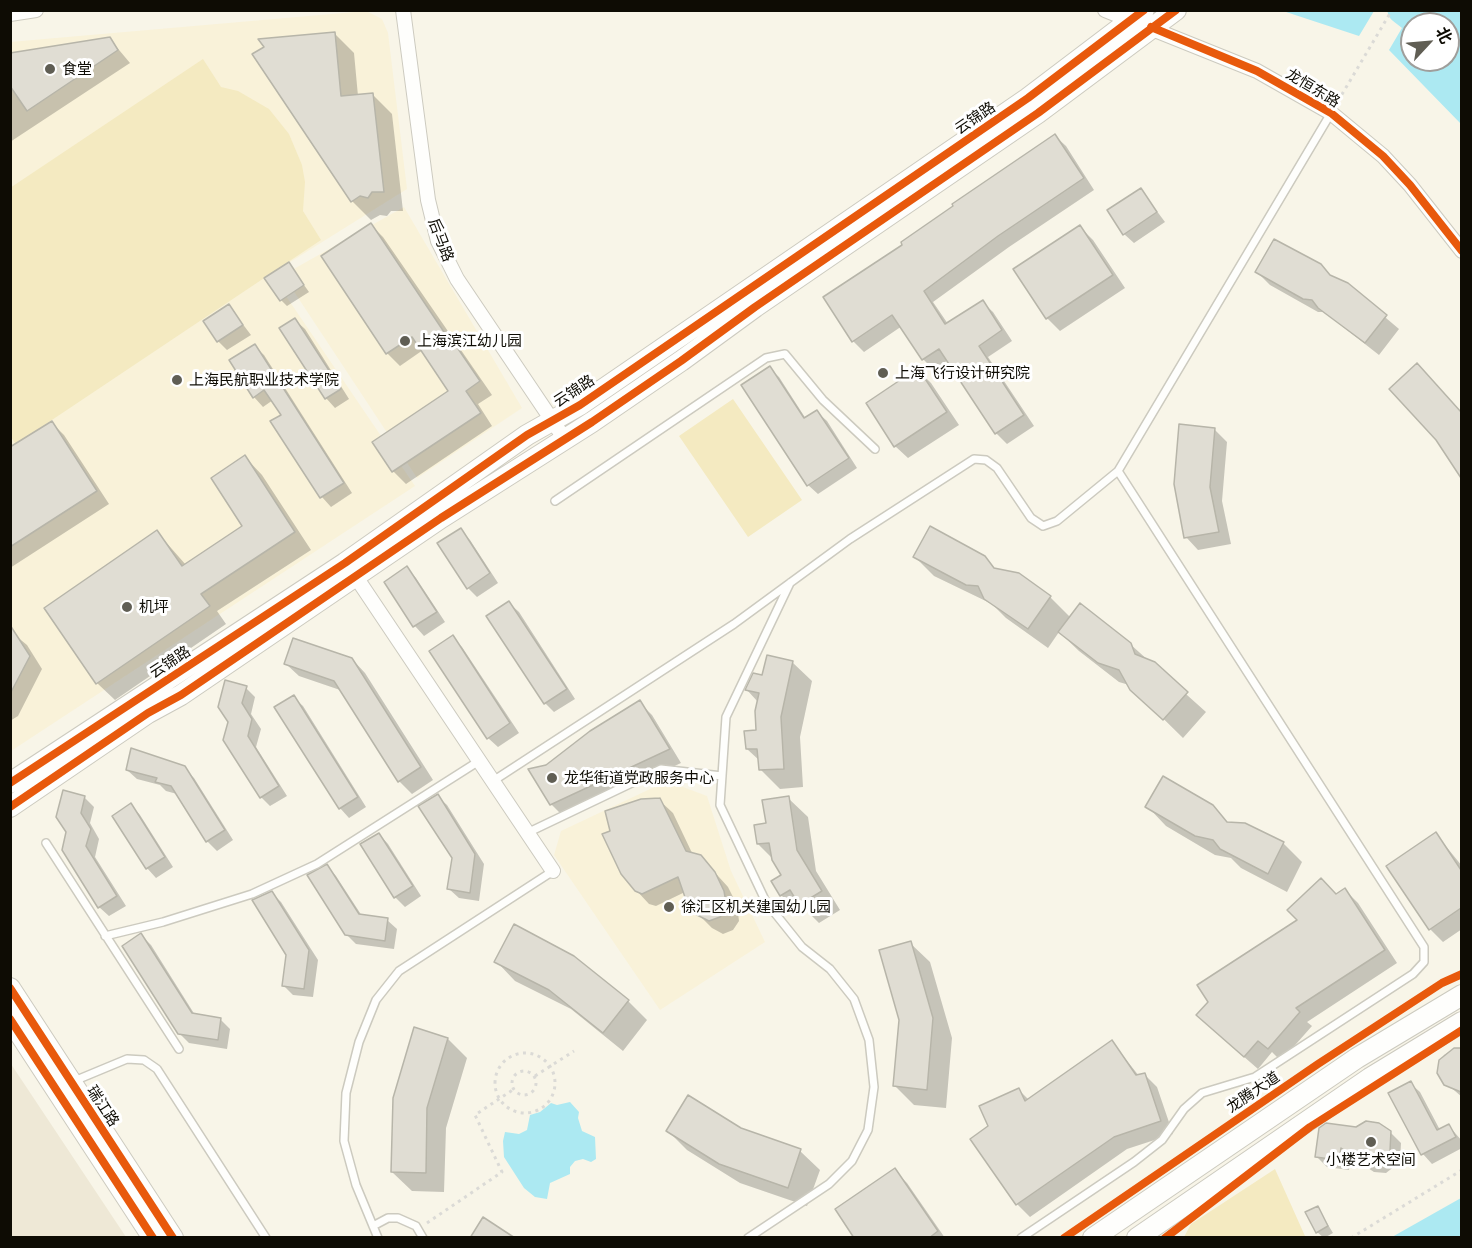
<!DOCTYPE html>
<html>
<head>
<meta charset="utf-8">
<style>
	body { margin:0 }
	#map { position:relative; width:1472px; height:1248px; overflow:hidden; background:#f8f5e8; font-family:Barlow,"Noto Sans SC",sans-serif }
	canvas { display:block }
	.frame { position:absolute; inset:0; border:12px solid #0e0c04; pointer-events:none }
	.north { position:absolute; left:1400px; top:12px; width:60px; height:60px; box-sizing:border-box; background:#fff; border:2px solid #9f9e9b; border-radius:50%; rotate:64deg; font-size:16px; font-weight:700; line-height:24px; text-align:center; color:#0e0c04 }
	.north::after { content:''; display:block; margin:auto; width:21px; height:27px; background:#605e54; clip-path:polygon(50% 0,100% 100%,50% 72%,0 100%) }
</style>
</head>
<body>
<div id="map">
<canvas width="1472" height="1248"></canvas>
<div class="frame"></div>
<div class="north">北</div>
</div>
<script>
const context = document.querySelector('canvas').getContext('2d');
context.lineJoin = 'round';
function paint(path, color) { context.fillStyle = color; context.fill(path, 'evenodd'); }
const shape = rows => new Path2D(rows.map(r => 'M' + r).join(''));
function stroke(path, color, width, dash) { context.strokeStyle = color; context.lineWidth = width; context.lineCap = dash ? 'butt' : 'round'; context.setLineDash(dash || []); context.stroke(path); }
function write(font, color, halo, rows, align = 'center') {
  context.font = font + ' Barlow,"Noto Sans SC",sans-serif'; context.lineWidth = 6; context.setLineDash([]); context.textBaseline = 'middle'; context.strokeStyle = halo; context.fillStyle = color; for (const [text, x, y, turn = 0] of rows) {
    context.save(); context.translate(x, y); context.rotate((+turn || 0) * Math.PI / 180); context.textAlign = isNaN(turn) ? turn : align; if (halo) context.strokeText(text, 0, 0); context.fillText(text, 0, 0); context.restore();
  }
}
const commercial = shape([
	[11,1064,126,1237,11,1237]
]);
const built = shape([
	[366,11,382,19,388,33,407,189,271,274,415,486,11,751,10,42],
	[404,207,522,408,417,478,283,275],
	[667,781,707,796,731,871,765,942,660,1010,554,855,561,831]
]);
const green = shape([
	[203,59,221,87,238,91,269,109,289,134,302,165,305,182,303,211,321,240,16,444,10,436,10,188],
	[733,399,802,500,748,537,679,436],
	[1275,1169,1305,1236,1184,1237,1191,1224]
]);
const water = shape([
	[1283,11,1374,10,1374,11,1359,36],
	[1412,11,1461,11,1461,124,1389,50],
	[1412,24,1448,24,1448,60,1412,60],
	[570,1102,579,1112,578,1118,582,1131,595,1137,596,1159,591,1162,583,1159,575,1161,570,1167,570,1174,550,1183,547,1199,535,1197,524,1188,504,1157,503,1141,505,1132,519,1134,527,1130,530,1115,540,1112,551,1103,557,1105],
	[1461,1198,1461,1237,1392,1237]
]);
const shadow = shape([
	[335,34,354,53,358,96,373,95,392,114,403,211,391,211,387,216,380,215,371,220,352,201,254,54],
	[109,38,130,63,10,142,10,54],
	[1055,136,1066,146,1094,190,1009,247,933,302,948,324,982,302,993,312,1012,341,988,357,1034,426,1007,444,996,433,948,360,934,370,923,359,902,326,864,352,853,341,904,245],
	[1141,190,1165,222,1134,243,1124,234],
	[371,225,383,237,492,395,478,404,492,426,406,484,393,471,450,392,423,350,400,366,387,353],
	[1080,227,1093,240,1125,288,1060,331,1047,318],
	[289,264,309,292,287,306,281,300],
	[1257,272,1332,278,1347,285,1399,329,1379,355,1324,312,1318,312,1270,285],
	[229,306,251,335,227,350,218,341],
	[295,320,305,329,349,399,335,408,326,398],
	[254,346,264,355,352,493,331,507,322,497,273,422,283,415,273,400,263,407,254,397],
	[769,368,779,377,806,419,817,412,827,421,857,468,818,494,808,485],
	[918,370,931,383,959,425,908,458,895,446],
	[1429,378,1462,413,1462,476,1437,439],
	[52,423,64,435,109,504,10,568,10,449],
	[1214,429,1227,442,1222,501,1231,544,1198,550,1186,537],
	[245,457,262,475,311,550,217,611,226,624,115,700,97,683,46,608,157,532,186,565,244,527],
	[460,530,470,540,498,583,477,597,468,588],
	[915,557,984,557,997,571,1018,575,1050,597,1071,618,1130,644,1206,712,1183,738,1129,685,1119,682,1079,651,1059,632,1048,648,1006,618,992,604,934,576],
	[407,568,416,578,445,622,424,636,415,626,386,582],
	[509,603,519,612,575,699,554,712,545,703],
	[10,631,27,645,42,669,18,716,10,721],
	[452,637,462,647,519,733,498,747,488,738],
	[352,659,365,673,433,780,412,794,399,781,343,691,299,676,286,664],
	[792,662,812,681,800,737,803,787,780,789,760,769,760,761,747,749,758,731,758,702,747,690,763,677],
	[246,688,255,697,251,714,261,729,256,747,287,796,270,806,261,797,225,740],
	[293,697,303,706,366,807,349,818,340,808,276,708],
	[639,702,652,715,681,763,564,817,551,804,530,770,546,767],
	[133,750,184,768,194,778,233,840,217,851,207,841,177,794,166,791,160,785,137,779,127,770],
	[437,796,447,805,484,864,479,901,459,898,449,889,453,858],
	[84,797,94,807,90,823,99,839,95,857,126,906,109,916,99,907,63,850],
	[788,798,808,817,816,871,840,910,819,923,807,911,801,915,781,895,773,881,783,875,773,859,758,844,768,825],
	[659,800,673,813,693,855,700,856,728,887,737,905,739,921,733,930,723,934,712,928,698,914,685,892,656,906,649,904,636,890],
	[131,805,140,815,173,867,156,878,147,868,114,816],
	[1147,806,1212,807,1229,824,1283,843,1302,862,1287,892,1241,868,1231,858,1215,855,1166,826],
	[379,834,388,844,421,896,405,907,395,897,362,845],
	[1436,834,1462,866,1462,929,1443,942,1430,929],
	[327,866,336,876,362,916,387,920,397,929,394,949,356,944,346,934],
	[1345,890,1358,903,1397,963,1307,1022,1312,1026,1281,1061,1272,1052,1258,1069,1211,1028,1337,896],
	[272,893,281,902,318,960,313,997,293,995,283,985,287,954],
	[141,935,151,945,195,1015,220,1019,230,1029,227,1049,189,1043,179,1033],
	[910,943,930,962,952,1038,946,1108,914,1105,895,1086],
	[573,957,628,1001,647,1020,623,1051,571,1009,515,981,496,961],
	[448,1039,467,1058,446,1128,444,1192,412,1191,392,1172],
	[1112,1042,1139,1076,1144,1074,1157,1087,1173,1134,1127,1149,1030,1217,1017,1204,1019,1090,1029,1100],
	[1454,1049,1462,1050,1462,1097,1441,1079,1439,1067,1444,1055],
	[1410,1083,1420,1092,1440,1130,1449,1126,1462,1141,1462,1148,1432,1164,1423,1154,1390,1094],
	[1320,1128,1390,1132,1401,1143,1400,1162,1386,1173,1374,1172,1351,1157,1349,1170,1327,1167,1316,1156],
	[740,1130,800,1151,820,1170,807,1206,740,1183,687,1150,668,1131],
	[894,1170,907,1183,945,1238,856,1238],
	[1318,1208,1333,1233,1324,1238,1317,1232]
]);
const river = shape([
	[1401,10,1419,24]
]);
const building = shape([
	[335,32,341,96,373,93,384,192,372,192,368,198,360,196,351,202,252,54,264,47,258,39,335,32],
	[110,37,118,50,27,111,10,86,10,53,110,37],
	[1055,134,1084,178,998,236,924,291,945,324,983,300,1002,330,979,346,1024,415,995,434,939,349,922,360,892,315,852,342,823,297,902,245,901,242,953,206,952,204,1055,134],
	[1141,188,1157,212,1123,235,1107,210,1141,188],
	[371,223,446,335,448,334,480,381,466,391,481,413,392,472,372,442,448,391,412,337,386,354,321,256,371,223],
	[1080,225,1113,275,1046,319,1013,269,1080,225],
	[1274,239,1321,264,1330,275,1348,283,1387,315,1365,343,1318,308,1312,300,1303,299,1255,272,1274,239],
	[289,262,304,285,280,301,264,278,289,262],
	[229,304,243,325,217,342,203,321,229,304],
	[295,318,341,389,325,399,279,328,295,318],
	[255,344,344,483,320,498,270,421,281,415,264,390,253,398,229,360,255,344],
	[1417,363,1461,412,1461,478,1436,440,1389,389,1417,363],
	[770,366,804,418,817,410,849,458,807,486,741,385,770,366],
	[918,368,947,412,894,447,866,403,918,368],
	[52,421,97,491,10,547,10,447,52,421],
	[1179,424,1215,428,1210,487,1219,532,1184,538,1174,484,1179,424],
	[245,455,295,532,201,594,210,606,96,684,44,608,157,530,182,566,242,526,211,478,245,455],
	[930,526,985,556,994,568,1019,573,1051,596,1028,629,984,599,978,586,966,585,913,557,930,526],
	[461,528,490,573,467,589,437,543,461,528],
	[407,566,437,612,413,627,384,582,407,566],
	[509,601,567,689,544,704,486,616,509,601],
	[1080,603,1131,643,1135,654,1155,662,1188,692,1163,720,1130,690,1119,670,1098,663,1058,632,1080,603],
	[10,625,30,656,10,694,10,625],
	[453,635,510,723,487,739,429,651,453,635],
	[293,638,352,658,421,767,398,782,334,681,284,664,293,638],
	[767,655,793,661,781,717,784,769,759,770,757,749,746,749,744,731,756,730,755,711,759,693,745,690,753,673,762,675,767,655],
	[225,680,247,686,242,703,252,719,248,736,279,786,260,798,223,740,228,722,218,707,225,680],
	[294,695,358,797,339,809,274,707,294,695],
	[640,700,670,749,550,805,528,769,546,765,590,731,640,700],
	[131,748,185,766,225,830,206,842,171,786,155,782,157,778,126,770,131,748],
	[1163,776,1213,805,1227,822,1245,823,1284,842,1268,874,1220,849,1213,840,1195,836,1145,807,1163,776],
	[63,790,85,796,81,813,91,829,86,846,117,896,98,908,62,850,66,832,56,817,63,790],
	[438,794,475,854,470,893,447,889,452,858,418,806,438,794],
	[789,796,797,850,822,891,799,905,790,890,780,896,771,881,781,875,772,860,769,843,757,844,754,825,766,823,762,800,789,796],
	[660,798,686,851,701,855,715,872,724,891,727,908,720,917,709,921,697,915,687,903,678,877,642,894,635,891,621,874,602,834,610,831,605,811,641,799,660,798],
	[131,803,165,857,146,869,112,816,131,803],
	[1436,832,1461,870,1461,908,1429,930,1386,866,1436,832],
	[379,833,413,886,394,898,360,844,379,833],
	[327,864,359,914,388,918,385,941,345,935,307,875,327,864],
	[1321,878,1336,894,1345,888,1385,950,1296,1008,1300,1012,1268,1049,1258,1041,1244,1057,1196,1015,1208,1002,1197,985,1297,920,1287,910,1321,878],
	[272,891,309,950,304,989,282,986,286,955,252,900,272,891],
	[514,924,574,956,629,1000,603,1033,549,990,494,962,514,924],
	[141,933,192,1013,221,1018,218,1040,178,1034,122,946,141,933],
	[911,941,933,1018,927,1090,893,1086,899,1020,879,950,911,941],
	[414,1027,448,1038,427,1108,426,1173,391,1172,393,1098,414,1027],
	[1112,1040,1136,1075,1145,1073,1161,1121,1114,1137,1016,1205,970,1139,988,1126,979,1106,1019,1088,1025,1101,1112,1040],
	[1454,1048,1461,1048,1461,1092,1444,1085,1437,1073,1439,1060,1454,1048],
	[1411,1081,1437,1130,1449,1124,1456,1137,1421,1155,1388,1093,1411,1081],
	[688,1095,741,1128,801,1149,788,1188,719,1164,666,1131,688,1095],
	[1366,1121,1379,1123,1391,1131,1390,1151,1381,1161,1375,1164,1362,1162,1341,1148,1339,1160,1315,1157,1319,1128,1326,1123,1356,1127,1366,1121],
	[895,1168,938,1231,929,1238,854,1238,835,1209,895,1168],
	[1318,1206,1328,1226,1316,1233,1305,1212,1318,1206],
	[483,1217,515,1238,470,1238,483,1217]
]);
const path = shape([
	[1338,101,1392,10],
	'495 1083a30 30 0 1 1 60 0a30 30 0 1 1-60 0Z',
	'512 1083a12 12 0 1 1 24 0a12 12 0 1 1-24 0Z',
	[535,1076,574,1051],
	[427,1223,502,1172,475,1115,514,1089],
	[1351,1238,1462,1170]
]);
const lane = shape([
	[555,501,766,358,785,354,823,400,875,449],
	[493,781,734,624,850,539,974,459,986,460,997,468,1031,518,1043,526,1057,521,1118,471,1331,113],
	[527,833,661,769,722,776],
	[46,843,179,1049],
	[105,936,163,922,252,894,317,864,479,761],
	[74,1081,127,1059,144,1060,157,1069,266,1238],
	[373,1226,388,1218,398,1218,416,1226,423,1238],
	[378,1238,356,1185,344,1141,346,1093,359,1042,376,1000,399,971,553,871],
	[748,1238,829,1184,852,1161,868,1130,874,1087,869,1040,854,999,830,969,802,947,766,902,720,805,726,717,790,583],
	[1021,1238,1134,1162,1162,1140,1184,1109,1202,1093,1255,1077,1413,974,1424,962,1424,947,1118,471]
]);
const street = shape([
	[403,10,428,200,438,241,457,279,564,438],
	[1105,10,1257,71,1331,113,1383,156,1410,185,1462,251],
	[10,14,36,10],
	[356,577,553,871]
]);
const secondary = shape([
	[10,783,345,563,527,435,580,405,1028,98,1144,10],
	[10,807,148,713,181,695,441,518,592,422,681,361,755,307,1038,113,1176,10],
	[10,988,173,1238],
	[10,1019,153,1238],
	[1093,1238,1357,1058,1462,995],
	[1137,1238,1370,1078,1462,1022]
]);
const cycleway = shape([
	[1151,27,1257,71,1331,113,1383,156,1410,185,1462,251],
	[10,783,345,563,527,435,580,405,1028,98,1144,10],
	[10,807,148,713,181,695,441,518,592,422,681,361,755,307,1038,113,1176,10],
	[10,988,173,1238],
	[10,1019,153,1238],
	[1064,1238,1318,1064,1442,983,1462,974],
	[1165,1238,1310,1127,1462,1030]
]);
const markers = [
	[50,69,6,"#605e54"],
	[405,341,6,"#605e54"],
	[883,373,6,"#605e54"],
	[177,380,6,"#605e54"],
	[127,607,6,"#605e54"],
	[552,778,6,"#605e54"],
	[669,907,6,"#605e54"],
	[1371,1142,6,"#605e54"]
];
const poiNames = [
	["食堂",62,69],
	["上海滨江幼儿园",417,341],
	["上海飞行设计研究院",895,373],
	["上海民航职业技术学院",189,380],
	["机坪",139,607],
	["龙华街道党政服务中心",564,778],
	["徐汇区机关建国幼儿园",681,907],
	["小楼艺术空间",1371,1160,"center"]
];
const streetNames = [
	["龙恒东路",1313,88,31],
	["云锦路",975,118,-34],
	["后马路",441,240,69],
	["云锦路",574,391,-33],
	["云锦路",170,662,-33],
	["龙腾大道",1253,1092,-34],
	["瑞江路",103,1106,57]
];
paint(commercial, '#eee8d6');
paint(built, '#f9f2d9');
paint(green, '#f4eac1');
paint(water, '#ace9f2');
paint(shadow, '#0003');
stroke(river, '#ace9f2', 27);
paint(building, '#e0ddd3');
stroke(building, '#b7b5a9', 1.5);
stroke(lane, '#cccabf', 10);
stroke(street, '#cccabf', 16);
stroke(secondary, '#cccabf', 22);
stroke(path, '#dbdad6', 3, [3, 4.5]);
stroke(lane, '#fefefc', 7);
stroke(street, '#fefefc', 14);
stroke(secondary, '#fefefc', 20);
stroke(cycleway, '#e8590c', 8);
for (const [x, y, r, color] of markers) { const dot = new Path2D(); dot.arc(x, y, r, 0, 2 * Math.PI); context.fillStyle = color; context.fill(dot); stroke(dot, '#fff', 2); }
write('15px', '#0e0c04', '#fff', poiNames, 'left');
write('15px', '#0e0c04', '#fff', streetNames);
</script>
</body>
</html>
